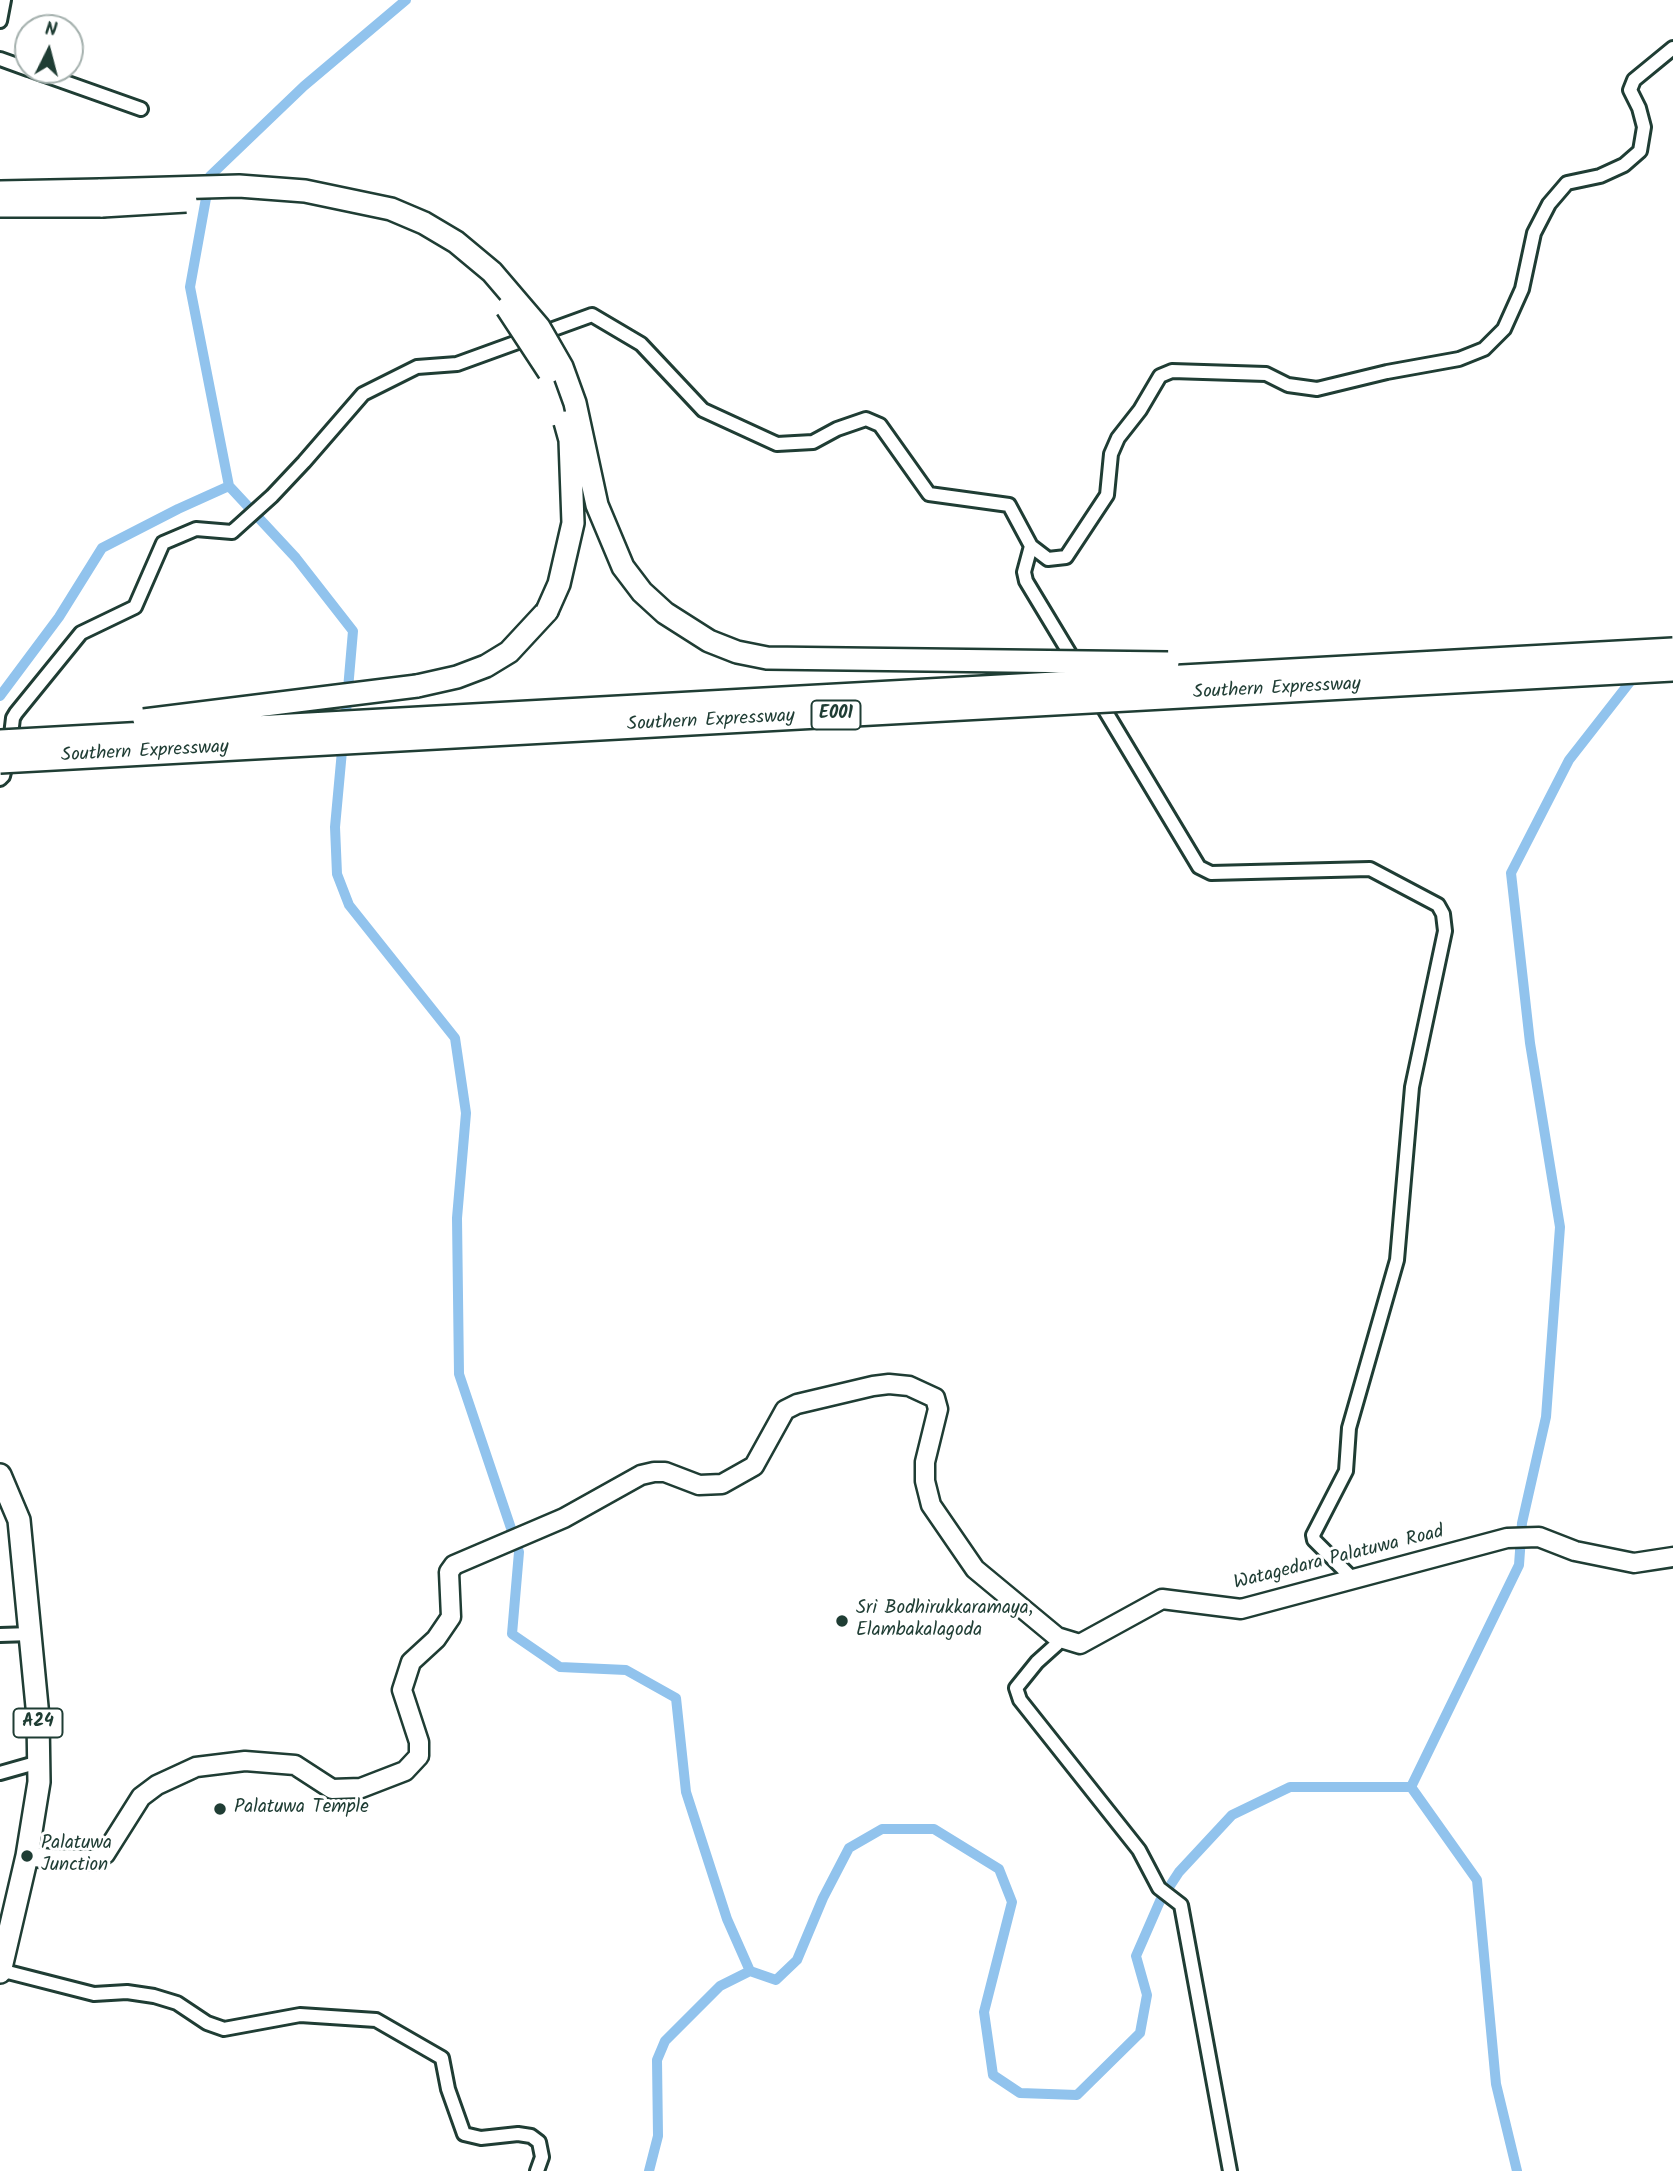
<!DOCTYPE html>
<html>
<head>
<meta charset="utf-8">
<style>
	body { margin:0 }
	#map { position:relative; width:1673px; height:2171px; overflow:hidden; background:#fff; font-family:Kalam,sans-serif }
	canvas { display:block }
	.north { position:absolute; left:14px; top:14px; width:70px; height:70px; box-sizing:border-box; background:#fff; border:2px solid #a5b1ae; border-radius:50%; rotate:6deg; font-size:19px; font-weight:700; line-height:28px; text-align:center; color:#1f3d34 }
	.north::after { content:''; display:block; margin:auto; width:24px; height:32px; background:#1f3d34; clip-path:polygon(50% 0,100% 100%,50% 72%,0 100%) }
</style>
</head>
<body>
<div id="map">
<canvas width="1673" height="2171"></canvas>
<div class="north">N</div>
</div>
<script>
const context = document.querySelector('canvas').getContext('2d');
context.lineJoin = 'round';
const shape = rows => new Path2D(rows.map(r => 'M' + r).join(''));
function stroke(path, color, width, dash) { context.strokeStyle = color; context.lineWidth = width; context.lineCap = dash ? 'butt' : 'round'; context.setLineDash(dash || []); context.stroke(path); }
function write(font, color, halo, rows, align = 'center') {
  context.font = font + ' Kalam,sans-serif'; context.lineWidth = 6; context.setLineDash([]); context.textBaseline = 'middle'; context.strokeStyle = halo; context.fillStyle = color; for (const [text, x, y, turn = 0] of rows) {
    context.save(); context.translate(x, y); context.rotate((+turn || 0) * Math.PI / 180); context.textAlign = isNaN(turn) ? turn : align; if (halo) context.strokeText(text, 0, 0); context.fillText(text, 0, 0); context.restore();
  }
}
const canal = shape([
	[0,696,59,617,102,548,178,509,229,486],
	[345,724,353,631,296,558,229,486,190,287,210,176,304,86,406,0],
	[343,740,335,827,337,874,349,905,455,1038,466,1113,457,1218,459,1374,519,1552,512,1634,560,1667,626,1670,676,1698,686,1792,727,1919,750,1971,776,1980,797,1960,823,1898,849,1848,882,1829,934,1829,999,1869,1012,1902,984,2012,993,2075,1020,2093,1077,2095,1140,2033,1147,1995,1136,1956,1160,1901,1179,1872,1232,1815,1290,1787,1411,1787],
	[649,2171,658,2136,657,2060,665,2041,720,1986,750,1971],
	[1517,2171,1496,2084,1477,1880,1411,1787,1519,1565,1522,1523,1546,1417,1560,1227,1530,1043,1511,873,1569,760,1637,673]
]);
const street = shape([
	[0,21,4,0],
	[0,59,28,69],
	[31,70,141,109],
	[1031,546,1024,572,1026,581,1076,664],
	[1097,697,1199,867,1211,873,1370,869,1438,905,1443,914,1445,931,1412,1087,1397,1260,1349,1428,1346,1471,1313,1535,1314,1540,1353,1579],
	[0,779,3,776,9,752,13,718,16,713,81,633,135,607,163,543,196,529,232,532,272,496,304,462,363,394,417,367,457,364,592,315,641,344,703,410,777,444,813,442,837,429,866,419,880,425,929,494,1009,505,1031,546,1048,559,1066,557,1107,495,1111,454,1118,438,1140,410,1160,376,1172,371,1266,374,1288,385,1317,389,1387,372,1459,359,1484,349,1504,329,1522,289,1534,233,1549,204,1567,183,1600,176,1624,165,1640,151,1644,127,1639,108,1630,90,1634,80,1673,48],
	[0,1635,31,1634],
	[1057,1637,1057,1644,1037,1662,1016,1688,1020,1700,1139,1850,1159,1888,1181,1905,1230,2171],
	[0,1773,39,1762],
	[0,1970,94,1994,127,1992,154,1996,177,2003,207,2023,224,2029,300,2015,376,2020,442,2058,448,2089,464,2134,481,2138,518,2134,531,2136,539,2142,542,2157,537,2171]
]);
const secondary = shape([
	[27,1856,51,1859,95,1860,105,1854,141,1797,157,1785,196,1767,245,1761,295,1765,332,1789,361,1788,405,1771,419,1756,419,1742,402,1690,411,1662,436,1639,451,1617,449,1572,454,1565,564,1518,641,1475,654,1472,665,1472,699,1485,722,1484,754,1466,785,1410,797,1404,873,1386,889,1384,909,1386,935,1398,938,1409,925,1462,925,1481,931,1505,975,1569,1057,1637,1080,1644,1162,1599,1241,1609,1507,1538,1539,1537,1575,1551,1634,1563,1673,1557]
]);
const highway = shape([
	[0,192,100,190],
	[0,206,102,206],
	[417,686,457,677,486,666,509,652,547,611],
	[0,1475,19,1520,38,1717,39,1782,27,1856,0,1972]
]);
const highwayBridge = shape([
	[100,190,239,186,305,191,391,209,424,223,456,242,492,272,539,327,562,367,575,403,597,505,623,567,642,592,665,613,709,641,737,652,767,658,1168,663],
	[102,206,186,201],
	[507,308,549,372],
	[547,611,559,584,573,523,570,440,565,422],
	[144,720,417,686],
	[0,741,1673,649],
	[0,762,1673,670]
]);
const markers = [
	[842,1621,7,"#1f3d34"],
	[220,1809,7,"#1f3d34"],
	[27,1856,7,"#1f3d34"]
];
const shields = [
	[836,715,49],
	[38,1723,49]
];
const shieldNames = [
	["E001",836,715],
	["A24",38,1723]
];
const streetNames = [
	["Southern Expressway",1277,690,-3],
	["Southern Expressway",711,722,-3],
	["Southern Expressway",145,753,-3],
	["Watagedara Palatuwa Road",1339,1559,-14]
];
const poiNames = [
	["Sri Bodhirukkaramaya,",856,1610],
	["Elambakalagoda",856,1632],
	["Palatuwa Temple",234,1809],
	["Palatuwa",41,1845],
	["Junction",41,1867]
];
stroke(canal, '#91c3ed', 10);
stroke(street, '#1f3d34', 18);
stroke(secondary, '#1f3d34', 23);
stroke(highway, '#1f3d34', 26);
stroke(street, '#fff', 12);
stroke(secondary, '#fff', 18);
stroke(highway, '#fff', 21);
stroke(highwayBridge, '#1f3d34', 26, []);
stroke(highwayBridge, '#fff', 21);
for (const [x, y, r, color] of markers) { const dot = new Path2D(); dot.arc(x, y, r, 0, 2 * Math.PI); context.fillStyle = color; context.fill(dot); stroke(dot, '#fff', 2.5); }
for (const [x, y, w] of shields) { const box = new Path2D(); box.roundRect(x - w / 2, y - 14.5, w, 29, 5); context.fillStyle = '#fff'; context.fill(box); stroke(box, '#1f3d34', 2); }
write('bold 18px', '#1f3d34', null, shieldNames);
write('19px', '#1f3d34', '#fff', streetNames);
write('19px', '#1f3d34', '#fff', poiNames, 'left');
</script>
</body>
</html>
